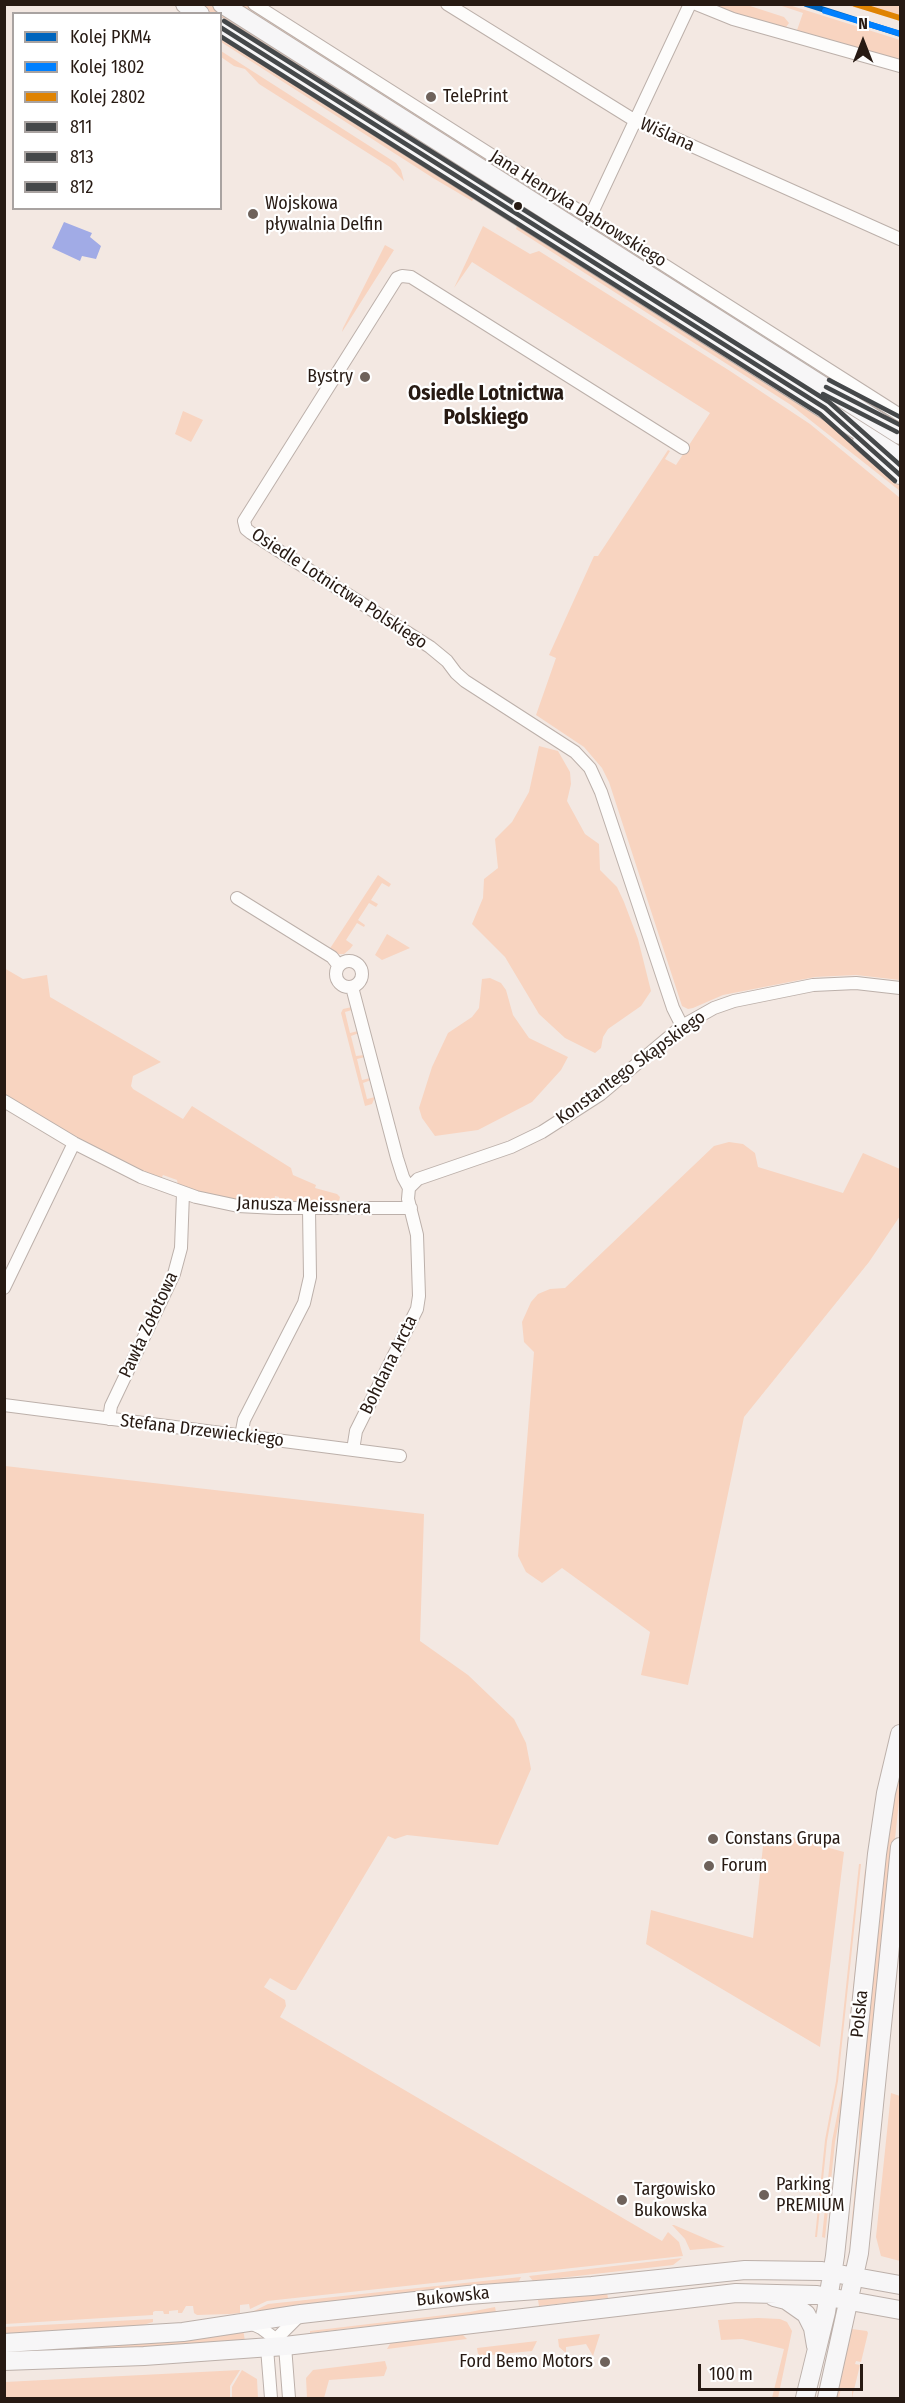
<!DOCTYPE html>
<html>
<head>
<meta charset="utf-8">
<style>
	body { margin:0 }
	#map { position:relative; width:905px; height:2403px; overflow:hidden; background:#f3e8e2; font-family:"Fira Sans Condensed",sans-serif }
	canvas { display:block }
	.frame { position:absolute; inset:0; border:6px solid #271a13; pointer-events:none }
	.legend { position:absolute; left:12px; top:12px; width:210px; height:198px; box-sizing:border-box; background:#fff; border:2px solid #a9a3a1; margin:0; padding:8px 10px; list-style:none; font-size:18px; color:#271a13 }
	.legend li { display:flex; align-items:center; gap:12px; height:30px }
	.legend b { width:30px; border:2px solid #a9a3a1 }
	.north { position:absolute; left:833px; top:12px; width:60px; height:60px; -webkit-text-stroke:4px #fff; paint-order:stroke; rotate:0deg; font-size:16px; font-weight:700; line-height:24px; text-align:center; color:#271a13 }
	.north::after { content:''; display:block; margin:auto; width:21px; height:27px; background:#271a13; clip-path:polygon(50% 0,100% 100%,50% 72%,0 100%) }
	.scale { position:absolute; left:698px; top:2364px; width:165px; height:27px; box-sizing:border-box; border:3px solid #271a13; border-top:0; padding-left:8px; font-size:18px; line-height:21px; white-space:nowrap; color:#271a13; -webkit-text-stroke:4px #fff; paint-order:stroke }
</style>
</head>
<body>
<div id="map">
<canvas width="905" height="2403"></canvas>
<div class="frame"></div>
<ul class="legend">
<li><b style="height:8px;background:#0065bd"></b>Kolej PKM4</li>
<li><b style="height:8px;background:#0080ff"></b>Kolej 1802</li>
<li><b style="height:8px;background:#df8303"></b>Kolej 2802</li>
<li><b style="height:8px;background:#45484a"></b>811</li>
<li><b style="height:8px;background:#45484a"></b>813</li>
<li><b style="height:8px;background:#45484a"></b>812</li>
</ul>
<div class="north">N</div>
<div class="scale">100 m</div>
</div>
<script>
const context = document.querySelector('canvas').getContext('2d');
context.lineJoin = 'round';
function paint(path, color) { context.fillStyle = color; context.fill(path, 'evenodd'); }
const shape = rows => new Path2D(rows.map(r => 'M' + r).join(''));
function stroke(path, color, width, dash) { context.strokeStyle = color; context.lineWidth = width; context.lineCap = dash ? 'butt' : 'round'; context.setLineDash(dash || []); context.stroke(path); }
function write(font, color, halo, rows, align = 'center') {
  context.font = font + ' "Fira Sans Condensed",sans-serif'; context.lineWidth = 4.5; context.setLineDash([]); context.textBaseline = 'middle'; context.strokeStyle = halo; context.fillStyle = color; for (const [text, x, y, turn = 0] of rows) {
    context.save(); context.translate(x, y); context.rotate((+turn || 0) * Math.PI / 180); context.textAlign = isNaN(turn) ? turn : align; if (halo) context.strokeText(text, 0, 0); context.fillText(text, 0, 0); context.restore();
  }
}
const green = shape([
	[198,5,210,5,405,127,900,443,900,449,823,397,221,19,220,14,212,13],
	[233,5,248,5,510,173,507,174,498,171],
	[707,5,747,5,784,17,789,23,784,30],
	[779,5,789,5,900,40,900,63,796,33,803,13],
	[846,5,900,5,900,20],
	[220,33,474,198,472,201,433,178,221,42],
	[221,51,396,163,401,170,404,181,390,167,259,84,245,69,234,66,221,57],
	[561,202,751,327,715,309,570,217,557,206],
	[483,226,530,254,539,251,730,371,810,424,900,498,900,980,856,975,815,977,723,995,693,1008,688,1009,682,1006,609,782,602,768,584,747,536,715,556,658,549,655,594,556,598,556,668,450,670,451,665,459,676,465,710,413,472,262,454,288],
	[517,226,810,408,900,483,900,491,791,405,516,229],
	[385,245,394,250,342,332,343,328],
	[183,411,203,420,191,442,175,434],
	[539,746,558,751,570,772,571,784,567,801,585,834,599,844,600,870,617,887,624,902,638,939,651,991,641,1006,608,1029,603,1037,601,1048,595,1053,565,1038,539,1014,505,957,472,924,483,898,484,879,498,868,495,839,512,822,529,792],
	[378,875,391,884,389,887,382,883,371,900,378,904,376,907,369,903,358,920,365,925,364,927,357,923,346,940,353,945,350,949,344,954,336,954,329,950],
	[387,934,410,948,382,960,375,955],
	[4,968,23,979,47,975,50,997,161,1062,133,1076,131,1086,133,1089,183,1119,192,1106,291,1168,293,1175,316,1185,315,1188,337,1194,340,1197,339,1201,337,1204,279,1204,279,1197,275,1196,274,1204,257,1203,222,1198,178,1186,177,1180,163,1175,160,1181,67,1133,5,1096],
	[490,978,501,983,506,990,513,1015,529,1038,568,1057,561,1070,532,1102,478,1130,435,1136,422,1118,419,1108,432,1067,448,1033,472,1017,479,1008,482,979],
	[352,1007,352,1010,345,1012,350,1033,358,1031,359,1033,351,1036,356,1056,364,1055,365,1057,357,1059,362,1080,370,1078,371,1080,363,1083,367,1099,375,1097,372,1104,365,1106,341,1013,343,1009],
	[729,1142,743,1144,755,1153,758,1167,843,1193,863,1153,900,1169,900,1216,869,1262,744,1417,688,1685,641,1675,650,1632,562,1568,542,1583,526,1572,518,1556,534,1352,524,1342,522,1322,531,1302,538,1294,550,1289,565,1288,714,1146],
	[5,1466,424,1514,420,1641,468,1675,514,1719,526,1743,531,1769,498,1845,407,1835,395,1839,388,1836,296,1990,291,1990,270,1978,264,1987,285,2000,286,2006,280,2017,662,2241,668,2232,679,2242,683,2256,267,2301,250,2309,249,2304,240,2305,240,2313,230,2314,197,2315,194,2313,193,2306,186,2306,182,2313,178,2313,178,2310,169,2311,169,2314,164,2314,163,2311,155,2311,153,2312,153,2315,5,2324],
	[900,1759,900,1791,853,2241,850,2240,859,2146,860,2091,888,1827],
	[770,1833,779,1834,844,1852,820,2047,646,1944,651,1910,753,1938,764,1837],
	[859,1864,861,1864,838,2081,827,2141,817,2237,815,2237,825,2140,836,2081],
	[865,1869,867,1875,844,2095,835,2142,825,2238,822,2237,832,2141,844,2081],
	[891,2093,900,2096,900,2261,881,2256,876,2237],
	[672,2225,674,2225,725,2247,690,2250,685,2239],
	[682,2258,673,2265,533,2281,529,2276],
	[521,2277,518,2283,250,2313,268,2304],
	[607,2293,608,2298,539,2306,538,2300,550,2298],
	[495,2307,496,2312,310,2333,310,2331,470,2312],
	[758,2318,780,2319,787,2322,792,2331,778,2398,772,2398,784,2349,742,2339,721,2340,718,2320],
	[153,2319,153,2322,133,2328,5,2337,5,2327],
	[243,2329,245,2341,5,2355,5,2348],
	[852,2329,867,2331,868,2333,861,2362,856,2361,855,2364,860,2365,852,2398,852,2391,841,2388,839,2398,835,2398],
	[458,2334,463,2335,467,2339,387,2349,391,2342],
	[600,2334,593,2356,586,2344,566,2347,566,2353,559,2347,558,2339],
	[537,2341,532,2351,481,2356,478,2354,477,2348],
	[385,2361,387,2368,384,2376,329,2380,324,2398,307,2398,306,2378,313,2370],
	[240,2370,230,2386,230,2398,5,2398,5,2382],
	[242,2370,257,2379,258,2398,232,2398,232,2387]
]);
const water = shape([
	[64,222,92,233,90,237,101,246,96,259,82,256,80,261,52,248]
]);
const street = shape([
	[254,4,900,415],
	[447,4,634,120,900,239],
	[696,4,733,19,900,66],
	[590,217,690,4],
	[237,898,332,957,339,966],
	'336 974a13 13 0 1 1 26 0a13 13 0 1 1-26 0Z',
	[352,987,397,1158,403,1177,409,1188],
	[682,1026,673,1008,601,792,590,768,575,752,465,681,456,673,447,661,430,647,251,533,246,529,244,521,397,278,402,276,411,277,683,448],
	[4,1101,74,1143,141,1177,196,1197,238,1206,277,1208,411,1208],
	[409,1188,418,1179,511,1147,542,1132,601,1094,682,1026,714,1008,734,1001,813,985,856,983,900,988],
	[4,1288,74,1143],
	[4,1405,400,1456],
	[109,1419,111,1406,174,1274,181,1248,183,1193],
	[241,1436,244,1420,304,1303,310,1277,309,1209],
	[353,1450,356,1431,417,1309,419,1296,417,1235,408,1199,409,1188],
	[248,2322,261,2328,285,2346,289,2398],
	[271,2398,267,2348,301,2314]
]);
const secondary = shape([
	[185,4,200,14],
	[222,4,900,435],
	[220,27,900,457],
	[862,442,900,475],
	[774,2297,786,2300,806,2314,813,2328,816,2346],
	[4,2343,183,2332,301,2314,468,2295,592,2286,745,2270,822,2271,900,2285],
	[4,2361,144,2356,285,2346,736,2293,817,2295,900,2310],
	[805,2398,826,2312,835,2256,877,1854,886,1793,900,1734],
	[827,2398,859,2253,900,1847]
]);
const bus1 = shape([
	[220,27,825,408,900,475],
	[826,387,900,425]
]);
const bus2 = shape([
	[220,36,820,414,895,481],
	[823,394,897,432]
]);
const bus3 = shape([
	[224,21,829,402,900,465],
	[829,380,900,417]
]);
const rail1 = shape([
	[806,4,900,34]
]);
const rail2 = shape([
	[825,11,898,33]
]);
const rail3 = shape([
	[855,4,900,18]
]);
const markers = [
	[431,97,6,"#6e625b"],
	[518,206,5,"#271a13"],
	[253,214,6,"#6e625b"],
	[365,377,6,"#6e625b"],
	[713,1839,6,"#6e625b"],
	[709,1866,6,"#6e625b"],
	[764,2195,6,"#6e625b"],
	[622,2200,6,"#6e625b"],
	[605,2362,6,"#6e625b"]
];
const poiNames = [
	["TelePrint",443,97],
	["Wojskowa",265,204],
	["pływalnia Delfin",265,225],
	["Bystry",353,377,"right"],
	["Constans Grupa",725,1839],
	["Forum",721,1866],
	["Parking",776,2185],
	["PREMIUM",776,2206],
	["Targowisko",634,2190],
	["Bukowska",634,2211],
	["Ford Bemo Motors",593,2362,"right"]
];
const streetNames = [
	["Wiślana",667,135,24],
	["Jana Henryka Dąbrowskiego",578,209,32],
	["Osiedle Lotnictwa Polskiego",339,589,33],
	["Konstantego Skąpskiego",631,1068,-36],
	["Janusza Meissnera",304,1206,2],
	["Pawła Zołotowa",149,1325,-65],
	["Bohdana Arcta",389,1365,-64],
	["Stefana Drzewieckiego",202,1431,7],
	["Polska",860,2014,-84],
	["Bukowska",453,2297,-6]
];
const quarterNames = [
	["Osiedle Lotnictwa",486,394],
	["Polskiego",486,418]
];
paint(green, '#f8d4c0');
paint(water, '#a1abe6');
stroke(street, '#bcb0aa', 14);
stroke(secondary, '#bcb0aa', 20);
stroke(street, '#fdfcfb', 12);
stroke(secondary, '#f7f6f7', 18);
stroke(bus1, '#45484a', 4.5);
stroke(bus2, '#45484a', 4.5);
stroke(bus3, '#45484a', 4.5);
stroke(rail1, '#0065bd', 6);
stroke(rail2, '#0080ff', 6);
stroke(rail3, '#df8303', 6);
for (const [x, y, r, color] of markers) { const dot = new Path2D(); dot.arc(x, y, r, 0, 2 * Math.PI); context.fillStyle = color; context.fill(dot); stroke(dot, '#fff', 2); }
write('18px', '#271a13', '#fff', poiNames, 'left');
write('18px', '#271a13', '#fff', streetNames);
write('bold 21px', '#271a13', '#fff', quarterNames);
</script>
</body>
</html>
